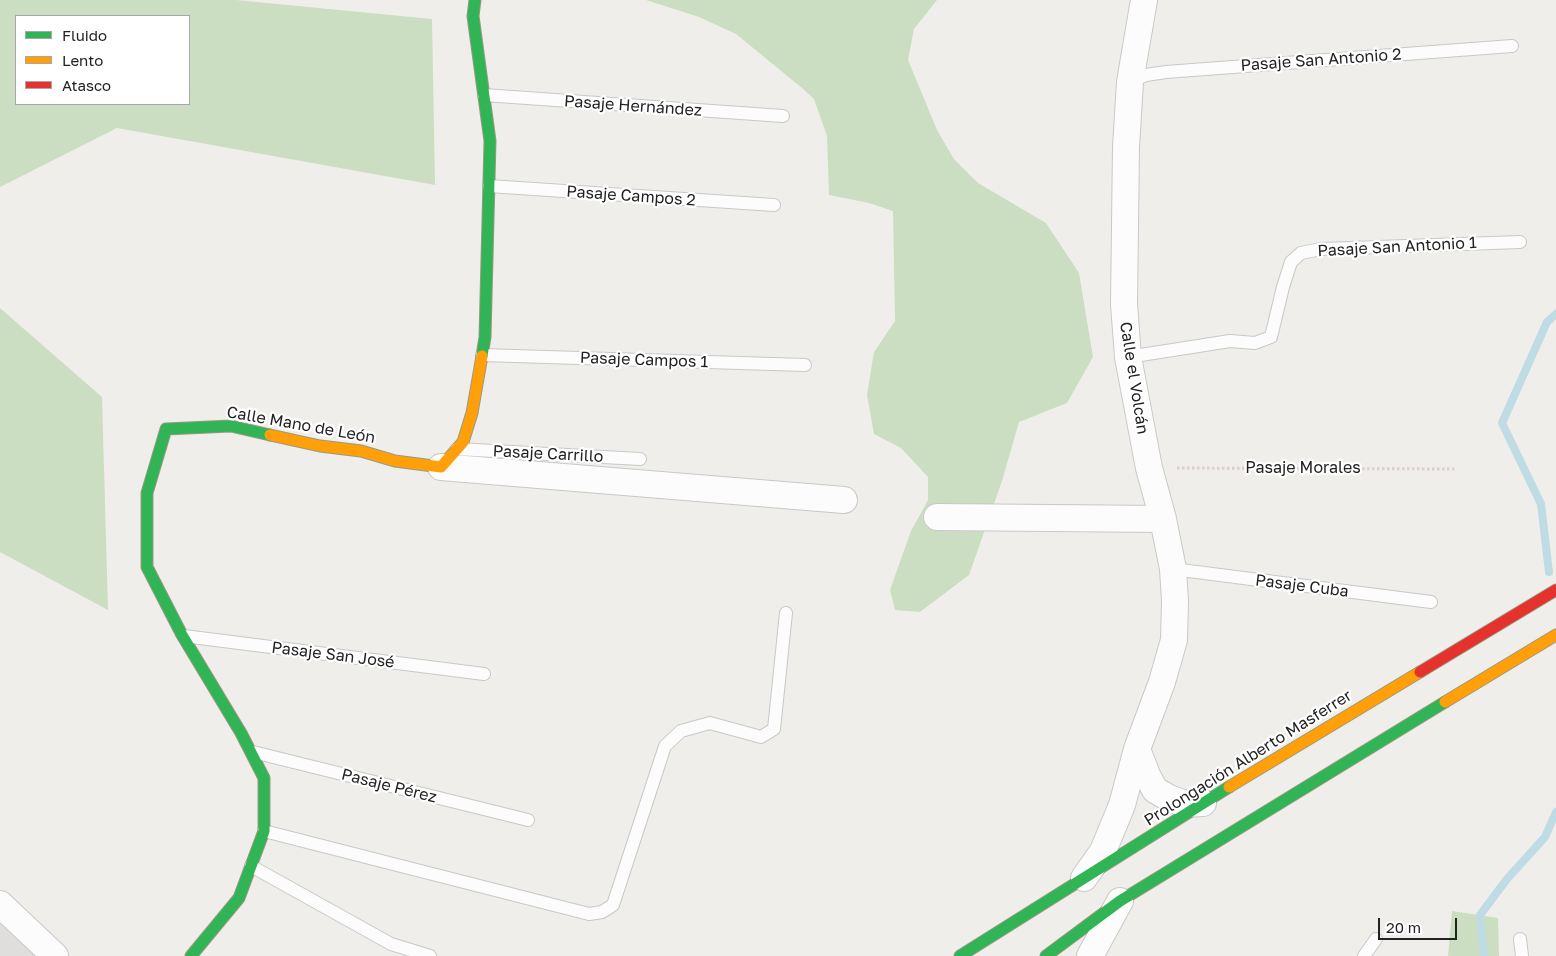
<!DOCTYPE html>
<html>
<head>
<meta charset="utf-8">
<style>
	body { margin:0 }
	#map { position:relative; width:1556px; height:956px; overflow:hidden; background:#f0eeeb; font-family:"Golos Text",sans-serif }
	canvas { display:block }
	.legend { position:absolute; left:15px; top:15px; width:175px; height:90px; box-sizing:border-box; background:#fff; border:1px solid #a7a7a7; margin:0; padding:6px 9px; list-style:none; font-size:15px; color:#222 }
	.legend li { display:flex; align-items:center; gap:10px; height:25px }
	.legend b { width:25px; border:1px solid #a7a7a7 }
	.scale { position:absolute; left:1378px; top:918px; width:79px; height:22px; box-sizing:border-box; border:2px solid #222; border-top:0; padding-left:6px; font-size:15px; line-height:18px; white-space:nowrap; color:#222; -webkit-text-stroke:4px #fff; paint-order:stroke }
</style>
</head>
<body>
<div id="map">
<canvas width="1556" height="956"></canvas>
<ul class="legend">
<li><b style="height:6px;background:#30b455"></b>Fluido</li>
<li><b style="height:6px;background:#ff9f0a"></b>Lento</li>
<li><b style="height:6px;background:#e5322d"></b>Atasco</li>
</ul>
<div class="scale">20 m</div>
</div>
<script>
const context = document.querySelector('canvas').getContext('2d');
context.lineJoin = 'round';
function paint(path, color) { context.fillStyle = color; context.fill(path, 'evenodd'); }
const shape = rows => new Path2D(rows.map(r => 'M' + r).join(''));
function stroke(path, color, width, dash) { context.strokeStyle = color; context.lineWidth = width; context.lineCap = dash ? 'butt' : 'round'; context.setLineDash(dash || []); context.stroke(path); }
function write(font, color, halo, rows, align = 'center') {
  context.font = font + ' "Golos Text",sans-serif'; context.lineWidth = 4.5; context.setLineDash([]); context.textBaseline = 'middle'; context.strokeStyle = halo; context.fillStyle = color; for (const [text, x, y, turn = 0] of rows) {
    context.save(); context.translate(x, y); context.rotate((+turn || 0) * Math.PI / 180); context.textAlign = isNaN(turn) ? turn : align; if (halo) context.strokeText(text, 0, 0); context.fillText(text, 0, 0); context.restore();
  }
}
const residential = shape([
	[0,910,58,956,0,956]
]);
const forest = shape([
	[0,0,236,0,432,19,435,185,117,128,0,187],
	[16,16,189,16,189,104,16,104],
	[646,0,937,0,914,29,908,60,937,130,954,159,978,183,1046,223,1079,273,1093,357,1067,403,1019,422,1002,481,969,575,920,612,895,610,890,590,911,531,928,500,928,477,901,448,874,434,867,395,874,352,895,321,893,211,869,203,829,195,827,136,814,99,802,88,736,34,699,17],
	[0,308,102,397,108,610,0,552],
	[1452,911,1498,918,1499,956,1448,956]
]);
const stream = shape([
	[1549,572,1541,504,1502,423,1547,322,1556,314],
	[1484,956,1480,915,1507,879,1545,837,1556,812]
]);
const path = shape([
	[1177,468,1457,469]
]);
const lane = shape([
	[1130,82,1146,75,1166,72,1512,46],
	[484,95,783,116],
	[489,186,774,205],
	[482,355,805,365],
	[1128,357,1230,341,1255,343,1271,337,1283,287,1291,262,1301,253,1321,249,1520,242],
	[457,449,640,459],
	[1173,569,1431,602],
	[184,636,484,674],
	[253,752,528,820],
	[264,831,589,914,602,912,613,905,665,746,681,731,710,723,761,737,774,729,786,613],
	[251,866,391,944,430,956],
	[1520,939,1522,956],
	[1364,956,1376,939]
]);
const street = shape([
	[441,467,844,500],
	[937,517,1163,519],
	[1137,749,1147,775,1155,790,1169,798,1185,804,1203,803],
	[1084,878,1103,851,1122,805,1137,749,1162,682,1174,640,1175,601,1173,569,1163,519,1149,468,1128,357,1124,304,1126,147,1130,82,1144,0],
	[0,904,55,956],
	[1090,956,1120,901]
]);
const fast = shape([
	[475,0,473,16,490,141,485,337,482,356],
	[191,956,239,898,264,831,264,778,241,733,182,635,147,567,147,493,166,429,231,426,270,435],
	[960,956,1229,787],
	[1046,956,1120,901,1445,702]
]);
const slow = shape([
	[270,435,320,446,361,451,395,461,441,467,463,442,472,413,482,356],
	[1445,702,1556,635],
	[1229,787,1420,672]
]);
const jam = shape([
	[1420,672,1556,590]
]);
const streetNames = [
	["Pasaje San Antonio 2",1321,60,-4],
	["Pasaje Hernández",633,106,4],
	["Pasaje Campos 2",631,196,4],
	["Pasaje San Antonio 1",1397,247,-3],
	["Pasaje Campos 1",644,360,2],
	["Calle el Volcán",1134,378,81],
	["Calle Mano de León",301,425,10],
	["Pasaje Carrillo",548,454,3],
	["Pasaje Morales",1303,468],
	["Pasaje Cuba",1302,586,7],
	["Pasaje San José",333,655,7],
	["Prolongación Alberto Masferrer",1248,758,-32],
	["Pasaje Pérez",389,786,14]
];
paint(residential, '#dfdedc');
paint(forest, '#cbdec1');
stroke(stream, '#bfdbe3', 8);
stroke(lane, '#c9c8c7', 14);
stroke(street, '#c9c8c7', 28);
stroke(fast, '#999a82', 13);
stroke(slow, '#999a82', 13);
stroke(jam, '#999a82', 13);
stroke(path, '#dccecd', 3, [2.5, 2.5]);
stroke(lane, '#fdfcfc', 12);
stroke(street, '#fdfcfc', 26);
stroke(fast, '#30b455', 11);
stroke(slow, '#ff9f0a', 11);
stroke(jam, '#e5322d', 11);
write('16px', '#222', '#fff', streetNames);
</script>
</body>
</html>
